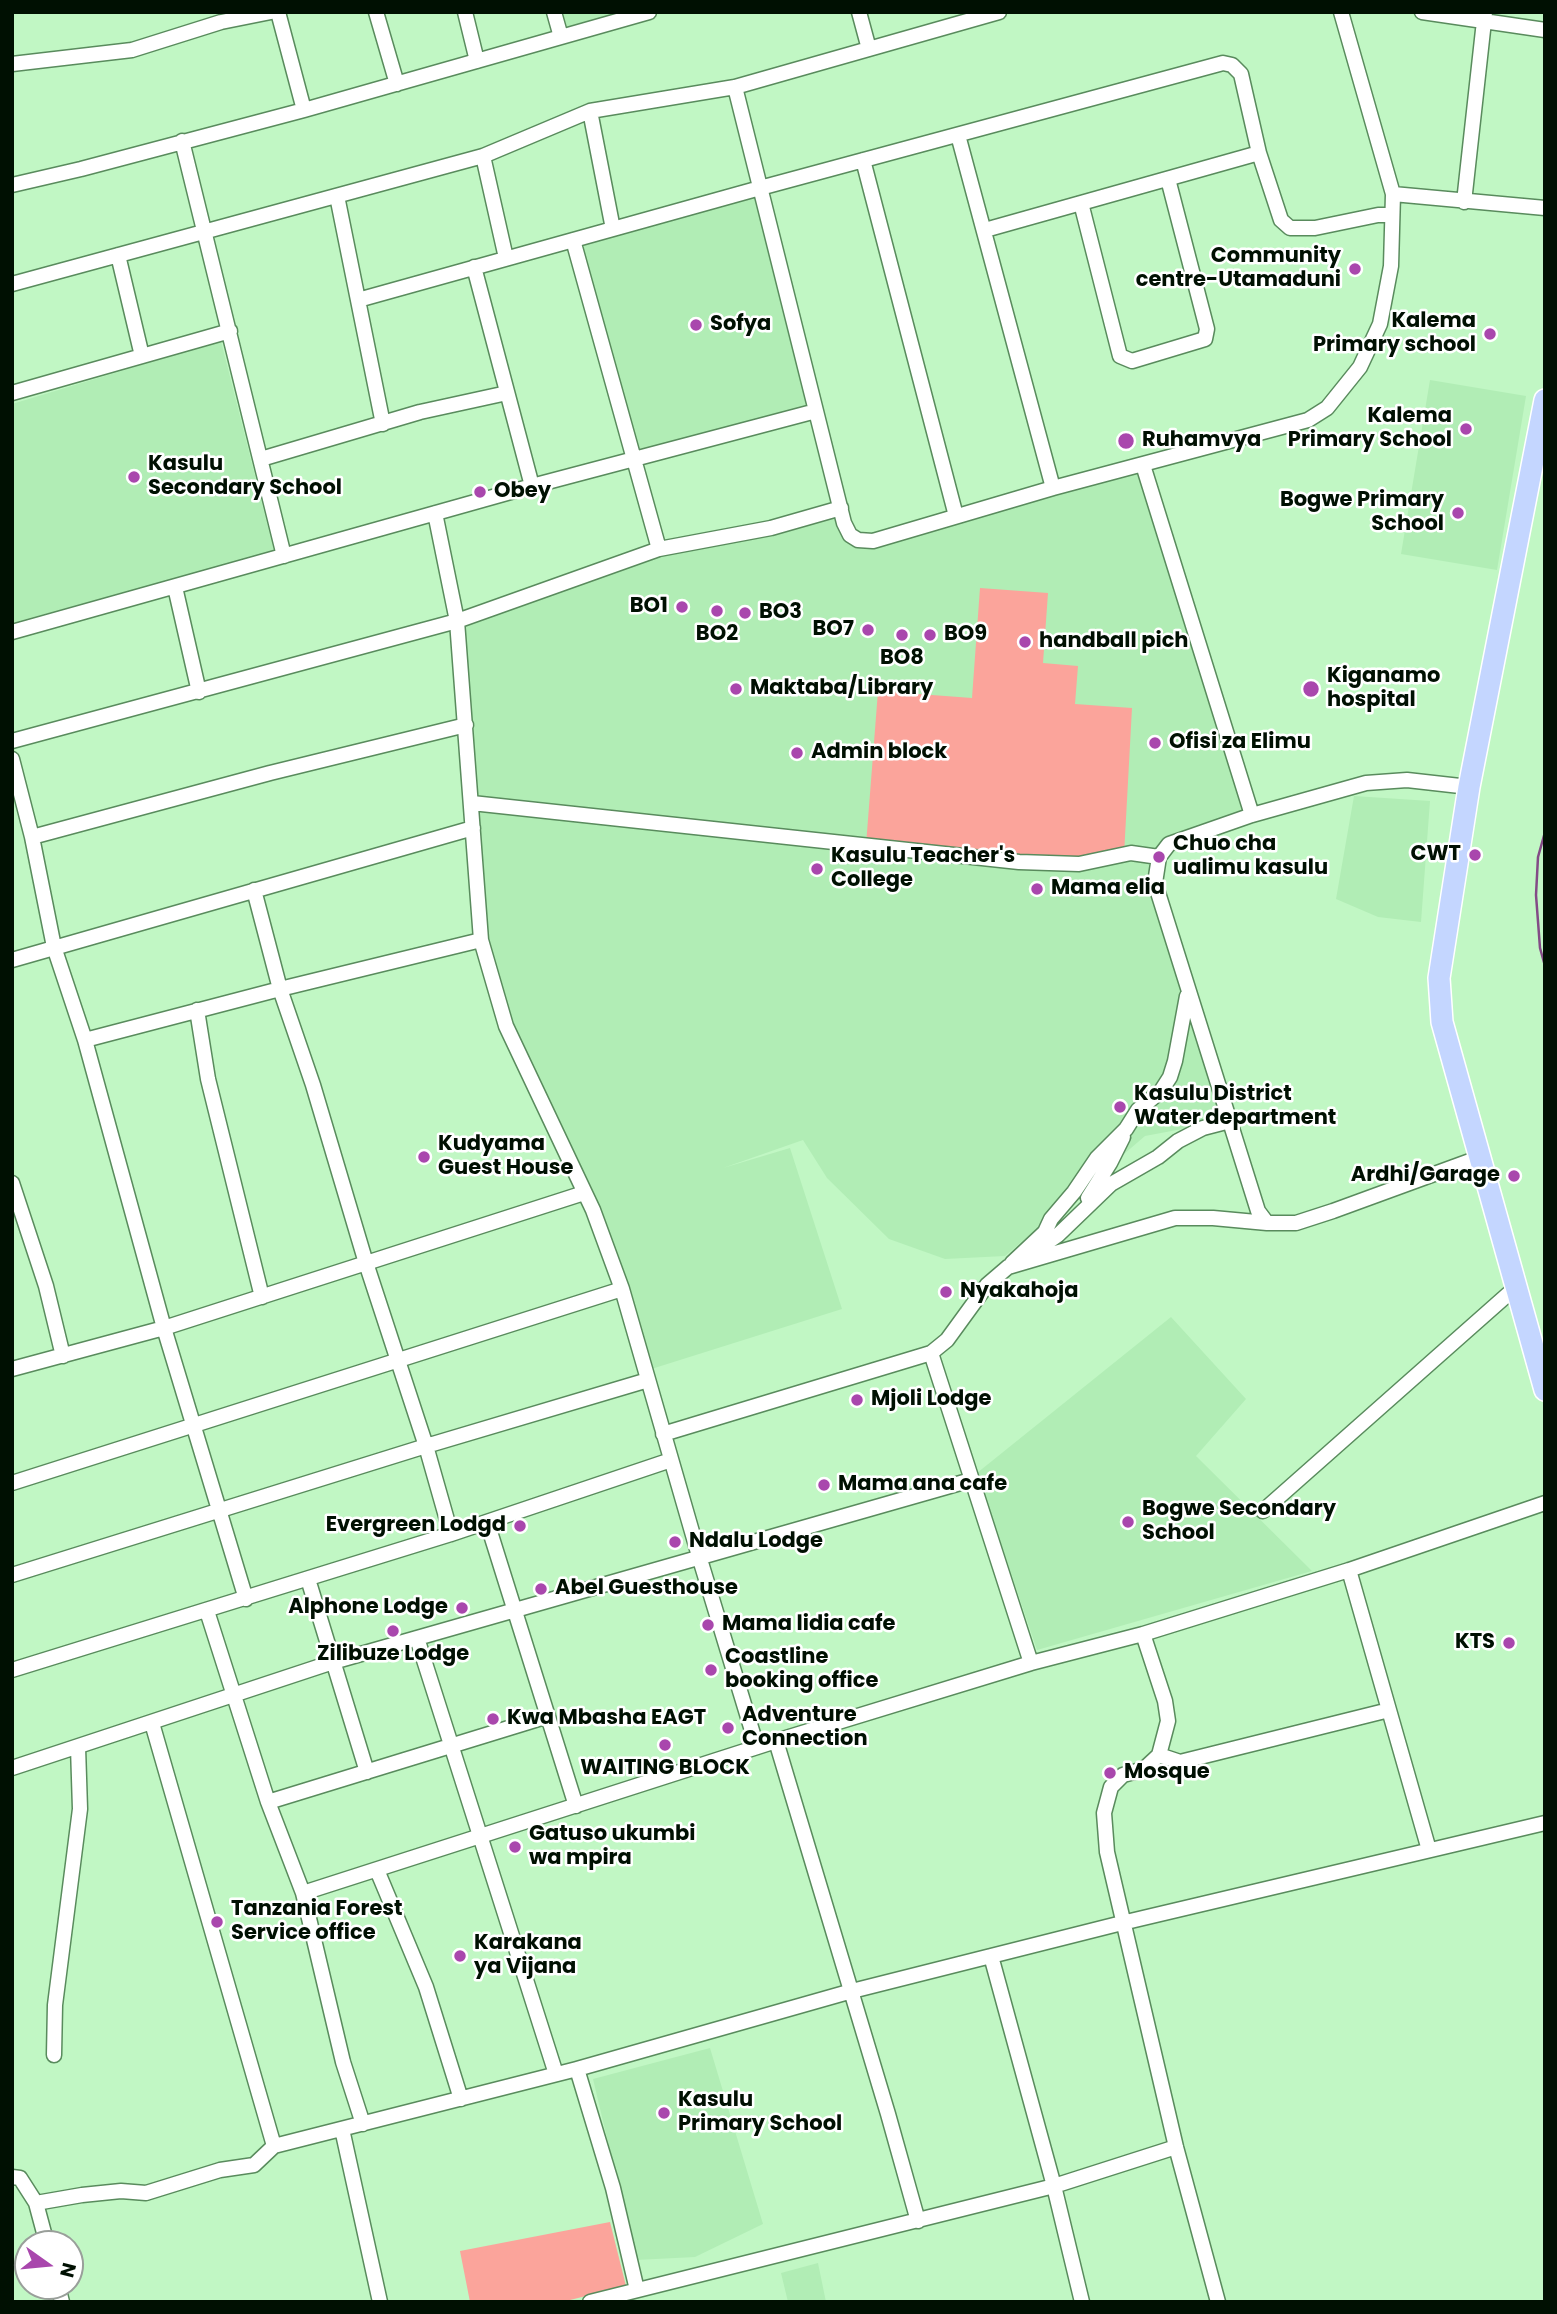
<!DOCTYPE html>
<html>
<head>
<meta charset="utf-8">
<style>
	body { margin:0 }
	#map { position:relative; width:1557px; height:2314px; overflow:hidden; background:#c1f7c4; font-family:Poppins,sans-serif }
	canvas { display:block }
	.frame { position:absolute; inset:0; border:14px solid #001002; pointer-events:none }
	.north { position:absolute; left:14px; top:2230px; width:70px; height:70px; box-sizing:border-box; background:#fff; border:2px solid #999f9a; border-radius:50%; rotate:105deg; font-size:19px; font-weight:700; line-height:28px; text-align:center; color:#001002 }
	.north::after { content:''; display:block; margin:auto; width:24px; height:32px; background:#a947ad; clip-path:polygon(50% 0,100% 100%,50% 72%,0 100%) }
</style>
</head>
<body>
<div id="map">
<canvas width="1557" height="2314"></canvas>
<div class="frame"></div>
<div class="north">N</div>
</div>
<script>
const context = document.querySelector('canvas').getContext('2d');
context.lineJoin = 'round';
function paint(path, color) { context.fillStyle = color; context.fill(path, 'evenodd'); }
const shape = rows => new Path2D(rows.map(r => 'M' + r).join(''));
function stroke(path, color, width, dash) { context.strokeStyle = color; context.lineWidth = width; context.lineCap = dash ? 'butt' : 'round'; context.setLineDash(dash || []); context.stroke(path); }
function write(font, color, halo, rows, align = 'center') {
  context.font = font + ' Poppins,sans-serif'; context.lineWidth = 5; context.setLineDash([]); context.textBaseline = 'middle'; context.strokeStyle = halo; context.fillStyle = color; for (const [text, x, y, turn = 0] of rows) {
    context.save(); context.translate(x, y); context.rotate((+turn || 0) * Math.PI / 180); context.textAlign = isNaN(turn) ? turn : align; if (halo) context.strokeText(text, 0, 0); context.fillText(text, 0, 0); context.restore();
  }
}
const built = shape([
	[563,12,622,12,567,27],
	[758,191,814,410,638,457,575,240],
	[221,341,274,551,12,623,12,404],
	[1430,380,1526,396,1497,570,1401,554],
	[1143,465,1252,814,1170,843,1155,883,1230,1120,1145,1136,1005,1256,945,1259,889,1239,827,1178,803,1140,723,1168,790,1148,842,1309,645,1371,622,1289,506,1025,481,940,457,620,659,549,841,507,859,539],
	[1354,796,1430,801,1421,922,1378,917,1336,899],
	[1171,1317,1246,1399,1196,1456,1312,1571,1037,1650,977,1473],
	[710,2048,763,2224,695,2257,636,2260,593,2079],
	[818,2263,826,2302,788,2302,781,2273]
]);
const green = shape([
	[980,588,1048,593,1043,663,1078,666,1075,704,1132,708,1124,855,1085,863,866,845,878,691,972,698],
	[610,2222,626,2286,562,2302,470,2302,460,2251]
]);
const stream = shape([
	[1545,650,1545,664],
	[1545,832,1538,857,1536,895,1540,948,1545,966]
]);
const minor = shape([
	[278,12,304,110],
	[376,12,397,84],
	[465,12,477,61],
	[554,12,561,37],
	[859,12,869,49],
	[1341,12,1393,194,1545,208],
	[1422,12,1545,30],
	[12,64,132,50,221,22,271,12],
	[735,87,844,523,850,535,858,540,873,541,1053,488,1308,420,1327,408,1360,367,1380,324,1391,266,1393,194],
	[590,111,613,229],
	[958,135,1053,488],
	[182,141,284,556],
	[483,156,506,258],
	[863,160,956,516],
	[12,185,81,169,304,110,649,12],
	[337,196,383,424],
	[1464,202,1485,12],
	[1081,203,1120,356,1132,361,1205,339,1207,329,1168,179],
	[985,230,1259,153],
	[573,240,659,549],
	[118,255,142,356],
	[474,267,532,486],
	[12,284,483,156,590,111,735,87,999,12],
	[358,300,760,188,1223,63,1232,65,1241,74,1259,153,1281,220,1290,228,1315,228,1378,215,1392,215],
	[12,393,230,331],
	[261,459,420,412,507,393],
	[1143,465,1252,815],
	[435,513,457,621,481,940,506,1026,593,1210,622,1289,699,1556,757,1747],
	[175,587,199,692],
	[12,632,532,486,816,411],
	[12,741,457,621,659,549,771,528,841,508],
	[12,759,32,837,54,947,85,1040,164,1328,246,1599],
	[1469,787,1407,780,1366,783,1252,815,1169,844,1159,857,1155,883,1258,1211,1267,1223,1296,1223,1333,1211,1478,1158],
	[472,803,1019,862,1079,864,1131,853,1159,857],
	[32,837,270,773,466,725],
	[254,890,280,989,313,1085,366,1263,426,1446,451,1534],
	[12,960,473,828],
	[197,1010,208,1079,262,1297],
	[85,1040,280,989,481,940],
	[12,1183,46,1286,63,1356],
	[1088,1198,1110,1163,1123,1137],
	[1035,1251,1058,1235,1111,1184,1158,1157,1178,1141,1203,1128,1230,1121],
	[1012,1263,1045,1232,1051,1219,1074,1192,1097,1158,1126,1129,1138,1110,1161,1091,1170,1077,1175,1061,1187,996],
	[931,1353,1031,1663],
	[12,1369,164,1328,584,1193],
	[663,1434,931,1353,947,1340,987,1285,1008,1267,1175,1218,1213,1218,1267,1223],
	[12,1483,622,1289],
	[1263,1511,1515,1288],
	[487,1522,576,1806],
	[1349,1570,1429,1850],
	[12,1575,426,1446,648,1380],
	[308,1579,367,1772],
	[207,1611,268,1802,303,1893,343,2062,363,2124],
	[1143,1634,1165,1701,1168,1721,1159,1755,1144,1769,1123,1775,1111,1787,1104,1813,1107,1852,1176,2147,1218,2302],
	[417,1638,556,2074],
	[12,1670,451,1534,671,1460],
	[152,1723,274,2146],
	[776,1741,888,2114,918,2221],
	[1159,1755,1180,1762,1389,1710],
	[12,1768,333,1662,971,1480],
	[268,1802,548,1716],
	[377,1870,426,1987,461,2099],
	[303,1893,776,1741,1031,1663,1143,1634,1349,1570,1545,1503],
	[991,1956,1054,2186,1082,2302],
	[54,2055,55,2005,80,1809,78,1747],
	[577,2069,613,2188,637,2290],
	[342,2129,380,2302],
	[12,2177,20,2178,36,2203,82,2195,121,2191,146,2193,220,2170,254,2165,274,2146,577,2069,852,1991,1122,1923,1545,1823],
	[36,2203,47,2244],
	[58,2286,62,2302],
	[590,2302,1054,2186,1176,2147]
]);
const highway = shape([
	[1545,400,1469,787,1439,978,1442,1022,1545,1390]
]);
const markers = [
	[1355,269,7,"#a947ad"],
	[696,325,7,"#a947ad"],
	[1490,334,7,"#a947ad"],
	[1466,429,7,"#a947ad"],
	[1126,441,9,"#a947ad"],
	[134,477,7,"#a947ad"],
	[480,492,7,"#a947ad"],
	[1458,513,7,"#a947ad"],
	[682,607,7,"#a947ad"],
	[717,611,7,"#a947ad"],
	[745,613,7,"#a947ad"],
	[868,630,7,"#a947ad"],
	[902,635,7,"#a947ad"],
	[930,635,7,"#a947ad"],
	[1025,642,7,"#a947ad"],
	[736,689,7,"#a947ad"],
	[1311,689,9,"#a947ad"],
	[1155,743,7,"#a947ad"],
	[797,753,7,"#a947ad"],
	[1475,855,7,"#a947ad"],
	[1159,857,7,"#a947ad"],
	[817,869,7,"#a947ad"],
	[1037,889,7,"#a947ad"],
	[1120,1107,7,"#a947ad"],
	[424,1157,7,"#a947ad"],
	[1514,1176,7,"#a947ad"],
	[946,1292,7,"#a947ad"],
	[857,1400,7,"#a947ad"],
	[824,1485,7,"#a947ad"],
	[1128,1522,7,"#a947ad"],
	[520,1526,7,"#a947ad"],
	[675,1542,7,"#a947ad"],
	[541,1589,7,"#a947ad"],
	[462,1608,7,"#a947ad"],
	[708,1625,7,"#a947ad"],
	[393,1631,7,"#a947ad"],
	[1509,1643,7,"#a947ad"],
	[711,1670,7,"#a947ad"],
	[493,1719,7,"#a947ad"],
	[728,1728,7,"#a947ad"],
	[665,1745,7,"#a947ad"],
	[1110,1773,7,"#a947ad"],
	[515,1847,7,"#a947ad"],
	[217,1922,7,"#a947ad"],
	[460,1956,7,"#a947ad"],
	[664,2113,7,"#a947ad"]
];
const poiNames = [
	["Community",1341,257,"right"],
	["centre-Utamaduni",1341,281,"right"],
	["Kalema",1476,322,"right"],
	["Primary school",1476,346,"right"],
	["Sofya",710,325],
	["Kalema",1452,417,"right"],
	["Primary School",1452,441,"right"],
	["Ruhamvya",1142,441],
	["Kasulu",148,465],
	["Secondary School",148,489],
	["Obey",494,492],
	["Bogwe Primary",1444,501,"right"],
	["School",1444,525,"right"],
	["BO1",668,607,"right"],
	["BO3",759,613],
	["BO7",854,630,"right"],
	["BO2",717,635,"center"],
	["BO9",944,635],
	["handball pich",1039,642],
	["BO8",902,659,"center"],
	["Kiganamo",1327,677],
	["hospital",1327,701],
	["Maktaba/Library",750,689],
	["Ofisi za Elimu",1169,743],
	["Admin block",811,753],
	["Chuo cha",1173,845],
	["ualimu kasulu",1173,869],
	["CWT",1461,855,"right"],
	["Kasulu Teacher's",831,857],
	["College",831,881],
	["Mama elia",1051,889],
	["Kasulu District",1134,1095],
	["Water department",1134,1119],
	["Kudyama",438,1145],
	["Guest House",438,1169],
	["Ardhi/Garage",1500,1176,"right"],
	["Nyakahoja",960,1292],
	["Mjoli Lodge",871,1400],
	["Mama ana cafe",838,1485],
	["Bogwe Secondary",1142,1510],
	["School",1142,1534],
	["Evergreen Lodgd",506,1526,"right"],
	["Ndalu Lodge",689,1542],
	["Abel Guesthouse",555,1589],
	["Alphone Lodge",448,1608,"right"],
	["Mama lidia cafe",722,1625],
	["KTS",1495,1643,"right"],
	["Zilibuze Lodge",393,1655,"center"],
	["Coastline",725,1658],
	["booking office",725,1682],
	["Adventure",742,1716],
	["Connection",742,1740],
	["Kwa Mbasha EAGT",507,1719],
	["WAITING BLOCK",665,1769,"center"],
	["Mosque",1124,1773],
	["Gatuso ukumbi",529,1835],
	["wa mpira",529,1859],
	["Tanzania Forest",231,1910],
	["Service office",231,1934],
	["Karakana",474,1944],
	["ya Vijana",474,1968],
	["Kasulu",678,2101],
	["Primary School",678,2125]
];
paint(built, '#b1edb5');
paint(green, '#fba49b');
stroke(stream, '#834b86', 2.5);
stroke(minor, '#598b5d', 17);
stroke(highway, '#fff', 24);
stroke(minor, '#fff', 14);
stroke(highway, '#c4d6ff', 21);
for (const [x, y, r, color] of markers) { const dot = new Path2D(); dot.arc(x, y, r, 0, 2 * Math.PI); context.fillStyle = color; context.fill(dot); stroke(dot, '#fff', 2.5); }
write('bold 21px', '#001002', '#fff', poiNames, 'left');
</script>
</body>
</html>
